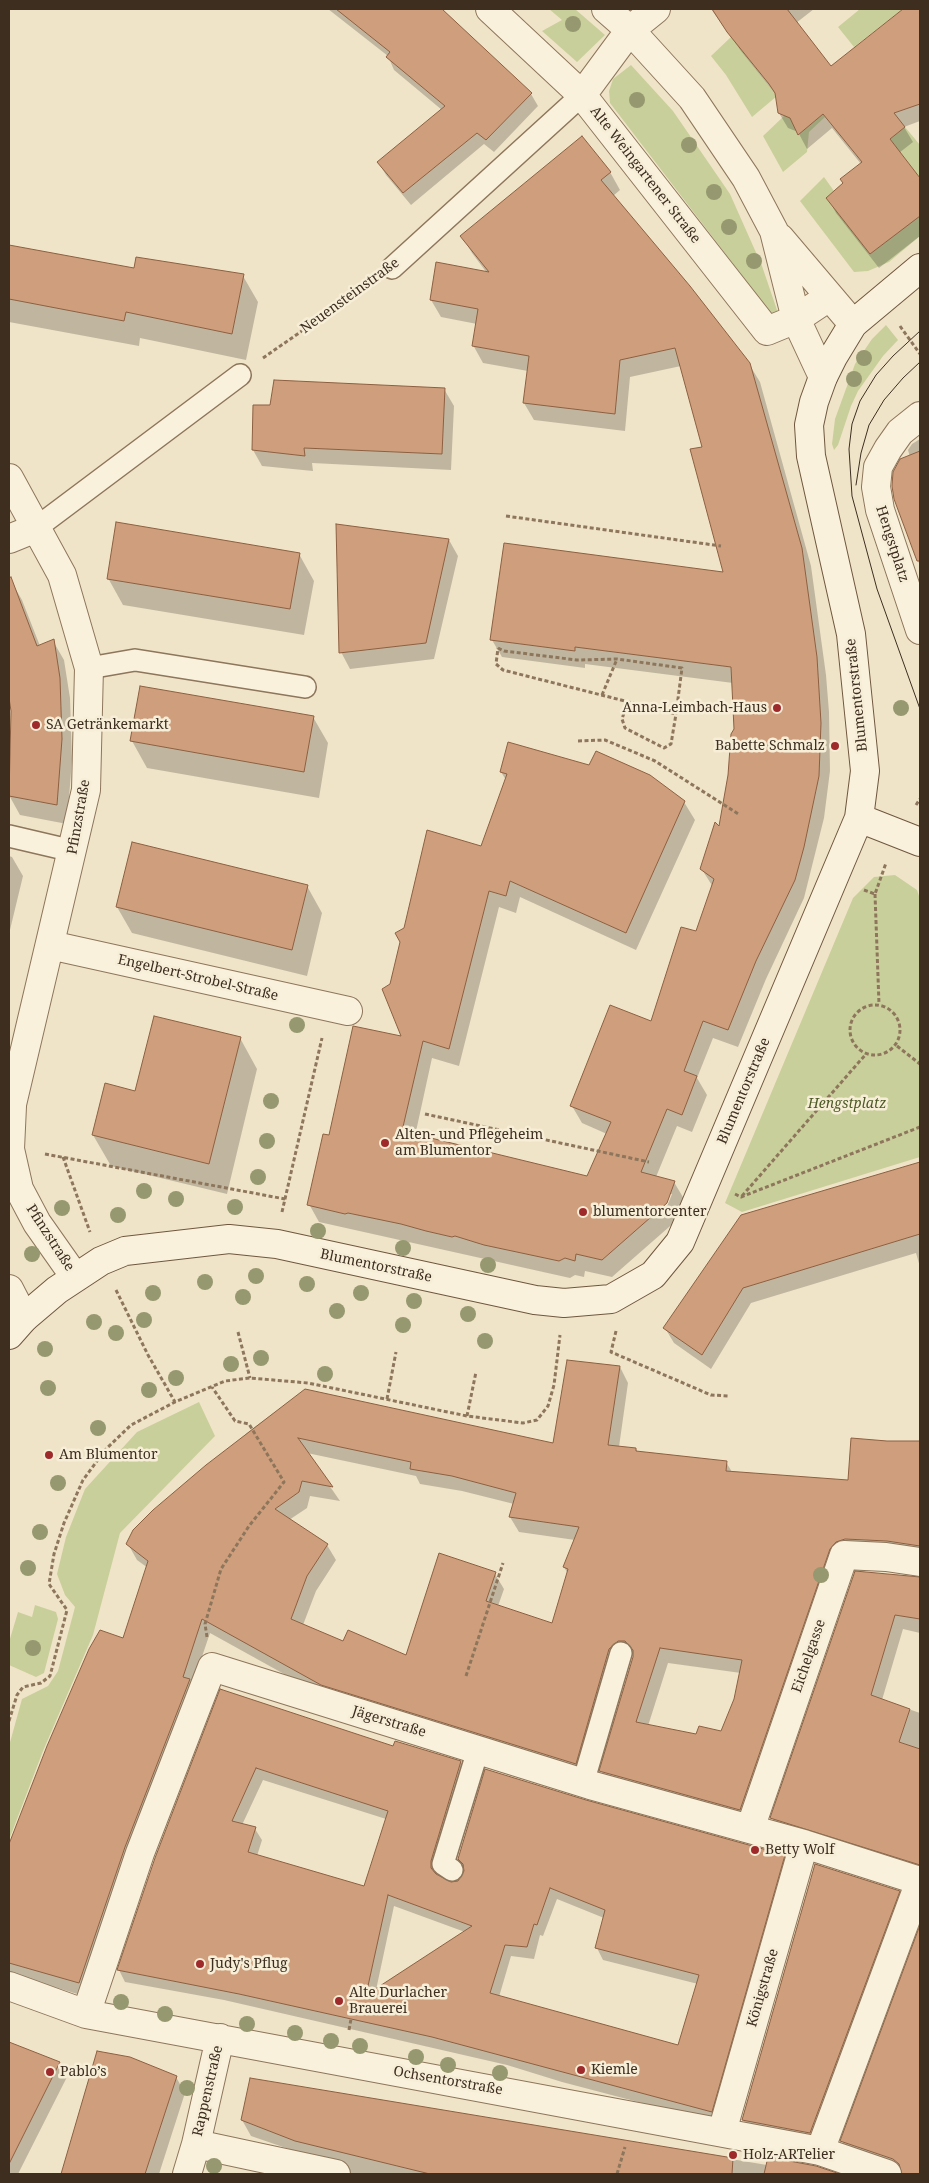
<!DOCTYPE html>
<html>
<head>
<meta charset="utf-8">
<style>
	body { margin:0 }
	#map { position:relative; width:929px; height:2183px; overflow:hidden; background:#f0e4c8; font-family:"Noto Serif",serif }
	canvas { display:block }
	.frame { position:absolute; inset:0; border:10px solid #3d2e20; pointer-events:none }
</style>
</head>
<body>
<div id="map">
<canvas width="929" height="2183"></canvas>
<div class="frame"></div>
</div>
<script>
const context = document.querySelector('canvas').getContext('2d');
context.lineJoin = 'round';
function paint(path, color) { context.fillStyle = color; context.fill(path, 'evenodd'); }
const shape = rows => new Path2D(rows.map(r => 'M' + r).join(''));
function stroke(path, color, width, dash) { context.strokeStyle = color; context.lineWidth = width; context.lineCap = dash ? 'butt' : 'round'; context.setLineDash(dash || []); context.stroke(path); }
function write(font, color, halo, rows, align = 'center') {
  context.font = font + ' "Noto Serif",serif'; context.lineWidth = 5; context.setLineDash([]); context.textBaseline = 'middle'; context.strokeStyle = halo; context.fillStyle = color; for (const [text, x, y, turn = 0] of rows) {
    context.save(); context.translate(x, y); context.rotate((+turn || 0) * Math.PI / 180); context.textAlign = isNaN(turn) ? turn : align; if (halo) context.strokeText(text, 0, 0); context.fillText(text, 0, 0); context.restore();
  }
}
const green = shape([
	[549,9,575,9,605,35,577,62,542,31,562,20],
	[860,9,903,9,854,47,838,27],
	[731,37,777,96,752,117,726,75,711,56],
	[631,65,673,111,730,194,762,266,778,313,771,315,764,311,757,295,610,103,609,91,613,79],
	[823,114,825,117,809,132,807,152,783,172,763,136,784,116,789,115,798,135],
	[905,127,920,145,920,178,890,139],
	[824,177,834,191,826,198,870,254,919,216,915,210,920,206,920,236,889,262,868,271,854,272,800,201],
	[886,325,898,340,883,356,858,391,851,406,838,445,834,450,832,444,835,419,855,364,872,339],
	[895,875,917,890,920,899,920,1157,742,1212,725,1203,853,898,874,877],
	[199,1402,215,1436,120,1533,93,1635,43,1751,9,1840,9,1746,22,1699,48,1686,58,1671,75,1607,65,1595,57,1574,66,1537,85,1489,137,1432],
	[35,1605,56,1612,58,1619,44,1673,36,1677,9,1665,9,1642,18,1612,32,1617]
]);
const shadow = shape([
	[328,9,440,9,531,94,538,106,494,152,484,144,411,205,386,175,379,163,442,110,394,70,388,56],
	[711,9,814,9,796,23,831,68,904,9,920,9,920,121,904,127,913,142,899,153,920,180,920,236,879,268,836,213,828,198,861,164,832,128,807,149,798,132,788,128,779,113,777,96,741,51],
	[610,172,620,190,613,196,749,364,760,382,811,566,826,675,829,712,830,771,824,818,804,898,766,979,738,1047,713,1038,697,1078,707,1095,692,1132,677,1126,656,1177,674,1182,684,1199,677,1220,612,1277,585,1271,584,1277,575,1275,570,1278,319,1222,309,1204,330,1136,403,1038,391,985,405,928,482,848,506,780,501,772,684,802,695,820,636,950,520,897,516,913,499,907,459,1066,432,1058,415,1136,588,1178,607,1134,582,1123,572,1106,652,1023,697,932,713,887,701,868,720,828,735,730,733,683,585,664,585,668,502,657,492,640,725,574,704,448,681,366,630,377,625,431,534,420,524,403,528,371,483,363,473,345,477,324,441,317,431,300,487,273,472,253,462,236],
	[669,1194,672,1194,666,1209,664,1208],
	[9,246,136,270,243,276,258,302,246,360,140,338,139,346,9,322],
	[444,389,454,406,451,470,312,463,313,471,262,466,253,450],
	[920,439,920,566,895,498,910,457,908,450,912,444],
	[449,540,458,556,434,659,350,669,341,652],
	[299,554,314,581,304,635,123,605,108,578],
	[11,581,22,600,40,646,53,641,64,660,70,698,72,759,67,824,20,815,10,797,9,802,13,711,9,692,9,582],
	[313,717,328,743,319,798,147,768,132,741],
	[9,856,12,857,23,876,9,934],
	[307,886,322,913,307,976,132,933,117,907],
	[240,1038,257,1069,227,1194,111,1166,93,1135,105,1084,136,1092],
	[920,1164,920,1267,916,1253,751,1303,711,1369,674,1343,665,1328,742,1216],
	[620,1367,628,1383,619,1447,636,1449,638,1453,726,1462,732,1472,849,1482,887,1442,920,1442,920,1560,854,1554,748,1825,610,1786,601,1771,634,1656,626,1656,584,1779,331,1700,210,1633,87,1997,9,1973,9,1851,49,1746,124,1639,148,1568,137,1560,128,1544,154,1511,252,1429,305,1390,554,1445],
	[307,1453,416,1476,420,1484,462,1491,514,1504,510,1517,519,1532,575,1540,564,1567,568,1574,553,1625,498,1606,504,1589,495,1574,407,1656,344,1643,303,1625,316,1591,336,1560,327,1545,289,1520,307,1508,310,1496,340,1501],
	[668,1663,741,1673,735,1699,722,1732,696,1736,648,1726],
	[856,1572,920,1578,920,1633,903,1629,882,1700,920,1713,920,1877,780,1834,772,1818],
	[221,1691,394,1747,396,1742,461,1762,467,1774,437,1873,437,1876,450,1884,459,1882,465,1869,459,1859,586,1801,784,1856,791,1868,718,2123,562,2082,507,2065,224,2000,125,1982,119,1970],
	[263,1780,386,1819,365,1887,257,1856,262,1840,255,1829,242,1825],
	[557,1899,604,1918,597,1948,603,1960,698,1984,679,2046,499,1997,511,1956,534,1959,540,1935,543,1936],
	[394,1906,465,1932,376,1990],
	[899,1892,906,1905,817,2146,750,2132,743,2120],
	[920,1929,920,2174,902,2174,850,2157,842,2141],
	[9,2043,59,2063,67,2077,18,2174,9,2174],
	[97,2052,176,2077,185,2093,159,2174,63,2174],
	[251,2079,767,2165,816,2167,836,2174,350,2174,312,2157,251,2136,242,2120]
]);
const building = shape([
	[336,9,442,9,532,93,486,140,477,133,403,193,377,162,445,106,386,57,390,52,336,9],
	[712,9,787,9,831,66,903,9,920,9,920,104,894,113,905,127,890,139,920,178,920,216,870,254,826,198,843,183,840,179,862,162,823,114,798,135,790,118,778,113,775,93,769,84,727,32,712,9],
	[582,136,611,172,601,180,690,286,750,363,802,548,817,657,821,723,819,776,804,847,795,880,756,961,728,1030,703,1021,684,1071,697,1076,682,1115,667,1109,641,1172,675,1181,667,1203,602,1260,576,1254,575,1261,565,1258,559,1261,484,1245,455,1236,452,1237,426,1231,401,1224,348,1213,345,1214,307,1205,323,1134,329,1135,353,1026,401,1036,382,989,390,984,400,942,395,933,404,928,427,830,481,846,507,774,500,772,508,742,589,765,596,751,650,775,685,801,626,933,510,881,506,896,489,891,449,1049,423,1041,402,1131,587,1176,611,1122,570,1106,610,1005,651,1021,681,927,696,931,714,879,700,869,715,822,719,826,728,775,731,734,734,729,731,667,575,647,575,651,490,640,504,543,723,572,690,449,702,447,675,348,620,360,615,414,523,403,529,356,472,346,478,309,430,300,436,262,489,272,460,236,582,136],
	[9,245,134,268,136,257,244,274,232,334,126,312,124,321,9,299,9,245],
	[274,380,445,388,442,454,304,448,305,456,252,450,253,405,270,405,274,380],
	[920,451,920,561,917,561,894,499,892,486,893,472,900,459,920,451],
	[116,522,300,553,290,609,107,579,116,522],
	[336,524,449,539,426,643,339,653,336,524],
	[11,577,37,646,54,639,60,678,62,739,57,805,9,796,11,711,9,698,9,578,11,577],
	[140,686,314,716,304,772,130,741,140,686],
	[132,842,308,885,292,950,116,907,132,842],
	[154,1016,241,1037,209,1164,92,1135,105,1083,135,1091,154,1016],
	[920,1162,920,1234,743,1288,702,1355,663,1328,741,1215,920,1162],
	[567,1360,620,1366,608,1445,636,1448,636,1451,727,1461,726,1471,848,1480,851,1438,887,1441,920,1441,920,1546,887,1541,845,1539,836,1542,830,1549,740,1810,599,1771,633,1657,633,1650,625,1641,618,1641,609,1649,576,1764,321,1685,202,1619,183,1677,190,1679,125,1847,79,1983,9,1963,9,1844,47,1746,89,1649,100,1630,123,1638,148,1561,126,1544,133,1530,153,1510,206,1465,305,1389,553,1443,567,1360],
	[298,1438,411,1462,410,1469,452,1476,516,1493,509,1517,579,1527,563,1567,568,1569,552,1623,486,1601,496,1572,439,1553,406,1655,348,1630,343,1641,291,1619,307,1576,328,1544,275,1509,299,1492,302,1481,333,1487,298,1438],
	[660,1648,742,1660,734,1699,721,1731,699,1726,696,1734,636,1722,660,1648],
	[855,1571,920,1577,920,1619,895,1615,871,1695,910,1709,899,1742,920,1749,920,1865,770,1818,855,1571],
	[220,1689,393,1746,395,1741,461,1761,431,1861,431,1868,436,1874,451,1882,458,1881,464,1871,463,1864,458,1859,485,1769,586,1800,785,1855,712,2112,432,2037,239,1994,117,1970,155,1858,220,1689],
	[256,1768,388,1811,364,1886,248,1852,256,1827,232,1821,256,1768],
	[550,1888,605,1910,595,1948,699,1975,678,2045,490,1993,505,1945,527,1947,534,1924,537,1925,550,1888],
	[388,1895,472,1926,366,1995,388,1895],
	[815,1864,900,1891,810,2133,742,2120,815,1864],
	[920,1925,920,2174,902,2174,899,2164,893,2159,840,2141,920,1925],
	[9,2042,60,2062,9,2164,9,2042],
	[97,2051,130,2057,177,2076,145,2174,61,2174,97,2051],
	[250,2078,733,2158,732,2174,430,2174,295,2141,241,2120,250,2078],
	[768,2157,816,2166,840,2174,764,2174,768,2157]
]);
const path = shape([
	[900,326,920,354],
	[263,358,368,285],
	[506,516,721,546],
	[498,648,504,651,577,660,617,659,682,668,676,714,503,670,496,664,498,648],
	[602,695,617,659],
	[628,701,622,719,625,728,664,748,671,744,676,714],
	[578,741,605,740,655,761,740,815],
	[916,805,920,799],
	[864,890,875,894,886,863],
	[875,894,879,1004],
	'850 1030a25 25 0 1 1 50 0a25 25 0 1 1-50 0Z',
	[897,1046,920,1064],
	[425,1114,649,1162],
	[45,1154,285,1199],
	[63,1157,90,1232],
	[735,1194,741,1197,920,1127],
	[742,1196,866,1054],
	[282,1212,322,1038],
	[116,1290,148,1355,175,1402],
	[616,1331,611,1352,711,1395,729,1396],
	[238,1332,250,1378],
	[387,1399,396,1352],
	[467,1416,476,1372],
	[207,1637,205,1624,221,1569,249,1526,284,1482,249,1424,235,1421,212,1387],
	[466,1676,503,1563],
	[9,1721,17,1695,23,1687,41,1683,50,1676,67,1610,49,1584,54,1554,64,1523,83,1480,106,1449,131,1425,175,1402,225,1381,250,1378,308,1383,467,1416,523,1423,537,1420,548,1406,554,1385,560,1335],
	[349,2030,351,2019],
	[617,2174,625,2147]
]);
const lane = shape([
	[392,268,582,95],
	[36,528,240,375],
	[89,668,135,660,305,687],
	[9,836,73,851],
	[583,1783,621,1653],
	[452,1870,443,1864,478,1750]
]);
const street = shape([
	[490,9,582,95,767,331,796,319,829,297],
	[606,9,630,30,692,98,746,178,774,231,796,319,823,377],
	[582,95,630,30,656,9],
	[780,238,853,324],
	[920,416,900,432,888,449,878,467,876,487,880,510,920,630],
	[9,478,62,575,89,668,86,790,9,1117],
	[9,539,36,528],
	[50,945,348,1011],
	[12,1106,10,1149,19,1189,37,1223,75,1277],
	[9,1289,24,1318],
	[750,1829,844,1555,886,1557,920,1562],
	[9,1986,86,2014,820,2151,887,2174],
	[86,2014,140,1853,212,1667,590,1785,804,1844,920,1881],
	[220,2038,196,2144,336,2174],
	[722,2132,804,1844],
	[820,2151,920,1881],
	[187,2174,196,2144]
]);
const secondary = shape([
	[859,818,920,842],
	[9,1335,24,1318,57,1290,101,1261,125,1251,229,1239,277,1244,535,1300,564,1303,611,1299,653,1275,680,1242,859,818,865,771,851,634,811,456,809,425,814,402,823,377,833,357,853,324,920,268]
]);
const tram = shape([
	[920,331,893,356,876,375,860,401,852,424,849,449,852,496,877,589,920,709],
	[856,485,861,453,869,425,884,400,903,378,920,362]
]);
const trees = [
	[573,24],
	[637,100],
	[689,145],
	[714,192],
	[729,227],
	[754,261],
	[864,358],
	[854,379],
	[901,708],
	[297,1025],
	[271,1101],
	[267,1141],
	[258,1177],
	[144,1191],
	[176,1199],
	[235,1207],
	[62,1208],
	[118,1215],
	[318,1231],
	[403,1248],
	[32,1254],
	[488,1265],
	[256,1276],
	[205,1282],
	[307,1284],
	[153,1293],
	[361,1293],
	[243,1297],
	[414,1301],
	[337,1311],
	[468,1314],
	[144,1320],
	[94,1322],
	[403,1325],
	[116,1333],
	[485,1341],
	[45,1349],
	[261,1358],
	[231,1364],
	[325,1374],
	[176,1378],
	[48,1388],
	[149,1390],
	[98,1428],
	[58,1483],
	[40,1532],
	[28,1568],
	[821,1575],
	[33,1648],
	[121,2002],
	[165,2014],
	[247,2024],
	[295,2033],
	[331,2041],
	[360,2046],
	[416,2057],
	[448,2065],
	[500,2073],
	[187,2088],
	[214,2166]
];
const markers = [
	[777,708,5,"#9e2a2b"],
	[36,725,5,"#9e2a2b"],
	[835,746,5,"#9e2a2b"],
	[385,1143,5,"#9e2a2b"],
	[583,1212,5,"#9e2a2b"],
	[49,1455,5,"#9e2a2b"],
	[755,1850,5,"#9e2a2b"],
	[200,1964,5,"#9e2a2b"],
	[339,2001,5,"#9e2a2b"],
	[581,2070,5,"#9e2a2b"],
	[50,2072,5,"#9e2a2b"],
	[733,2155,5,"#9e2a2b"]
];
const streetNames = [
	["Alte Weingartener Straße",645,175,52],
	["Neuensteinstraße",350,296,-36],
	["Hengstplatz",892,544,72],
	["Blumentorstraße",857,695,-96],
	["Pfinzstraße",79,817,-80],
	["Engelbert-Strobel-Straße",198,978,13],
	["Blumentorstraße",744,1091,-67],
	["Pfinzstraße",50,1238,57],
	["Blumentorstraße",376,1266,12],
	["Eichelgasse",809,1656,-71],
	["Jägerstraße",389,1722,17],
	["Königstraße",763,1988,-74],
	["Ochsentorstraße",448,2081,10],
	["Rappenstraße",208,2091,-77]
];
const poiNames = [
	["Anna-Leimbach-Haus",767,708,"right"],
	["SA Getränkemarkt",46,725],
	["Babette Schmalz",825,746,"right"],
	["Alten- und Pflegeheim",395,1135],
	["am Blumentor",395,1151],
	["blumentorcenter",593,1212],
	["Am Blumentor",59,1455],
	["Betty Wolf",765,1850],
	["Judy's Pflug",210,1964],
	["Alte Durlacher",349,1993],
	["Brauerei",349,2009],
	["Kiemle",591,2070],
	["Pablo’s",60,2072],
	["Holz-ARTelier",743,2155]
];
const parkNames = [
	["Hengstplatz",847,1104]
];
paint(green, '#c9cf9b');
paint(shadow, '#0003');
paint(building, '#cf9f7d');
stroke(building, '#8d5f41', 1);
stroke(lane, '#8d765c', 24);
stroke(street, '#8d765c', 30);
stroke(secondary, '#6f573f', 30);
stroke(path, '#8d765c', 3, [4, 2.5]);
stroke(lane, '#faf1dc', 21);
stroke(street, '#faf1dc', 28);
stroke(secondary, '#faf1dc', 28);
stroke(tram, '#3d2e20', 1);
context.fillStyle = '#96986f';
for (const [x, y] of trees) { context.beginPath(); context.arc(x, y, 8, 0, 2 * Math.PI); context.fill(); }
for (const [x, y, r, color] of markers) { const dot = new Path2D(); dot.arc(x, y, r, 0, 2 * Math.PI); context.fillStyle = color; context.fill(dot); stroke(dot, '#f7eed8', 2); }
write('14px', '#3d2e20', '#f7eed8', streetNames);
write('14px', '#3d2e20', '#f7eed8', poiNames, 'left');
write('italic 14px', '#4d5a26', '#f7eed8', parkNames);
</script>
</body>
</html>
